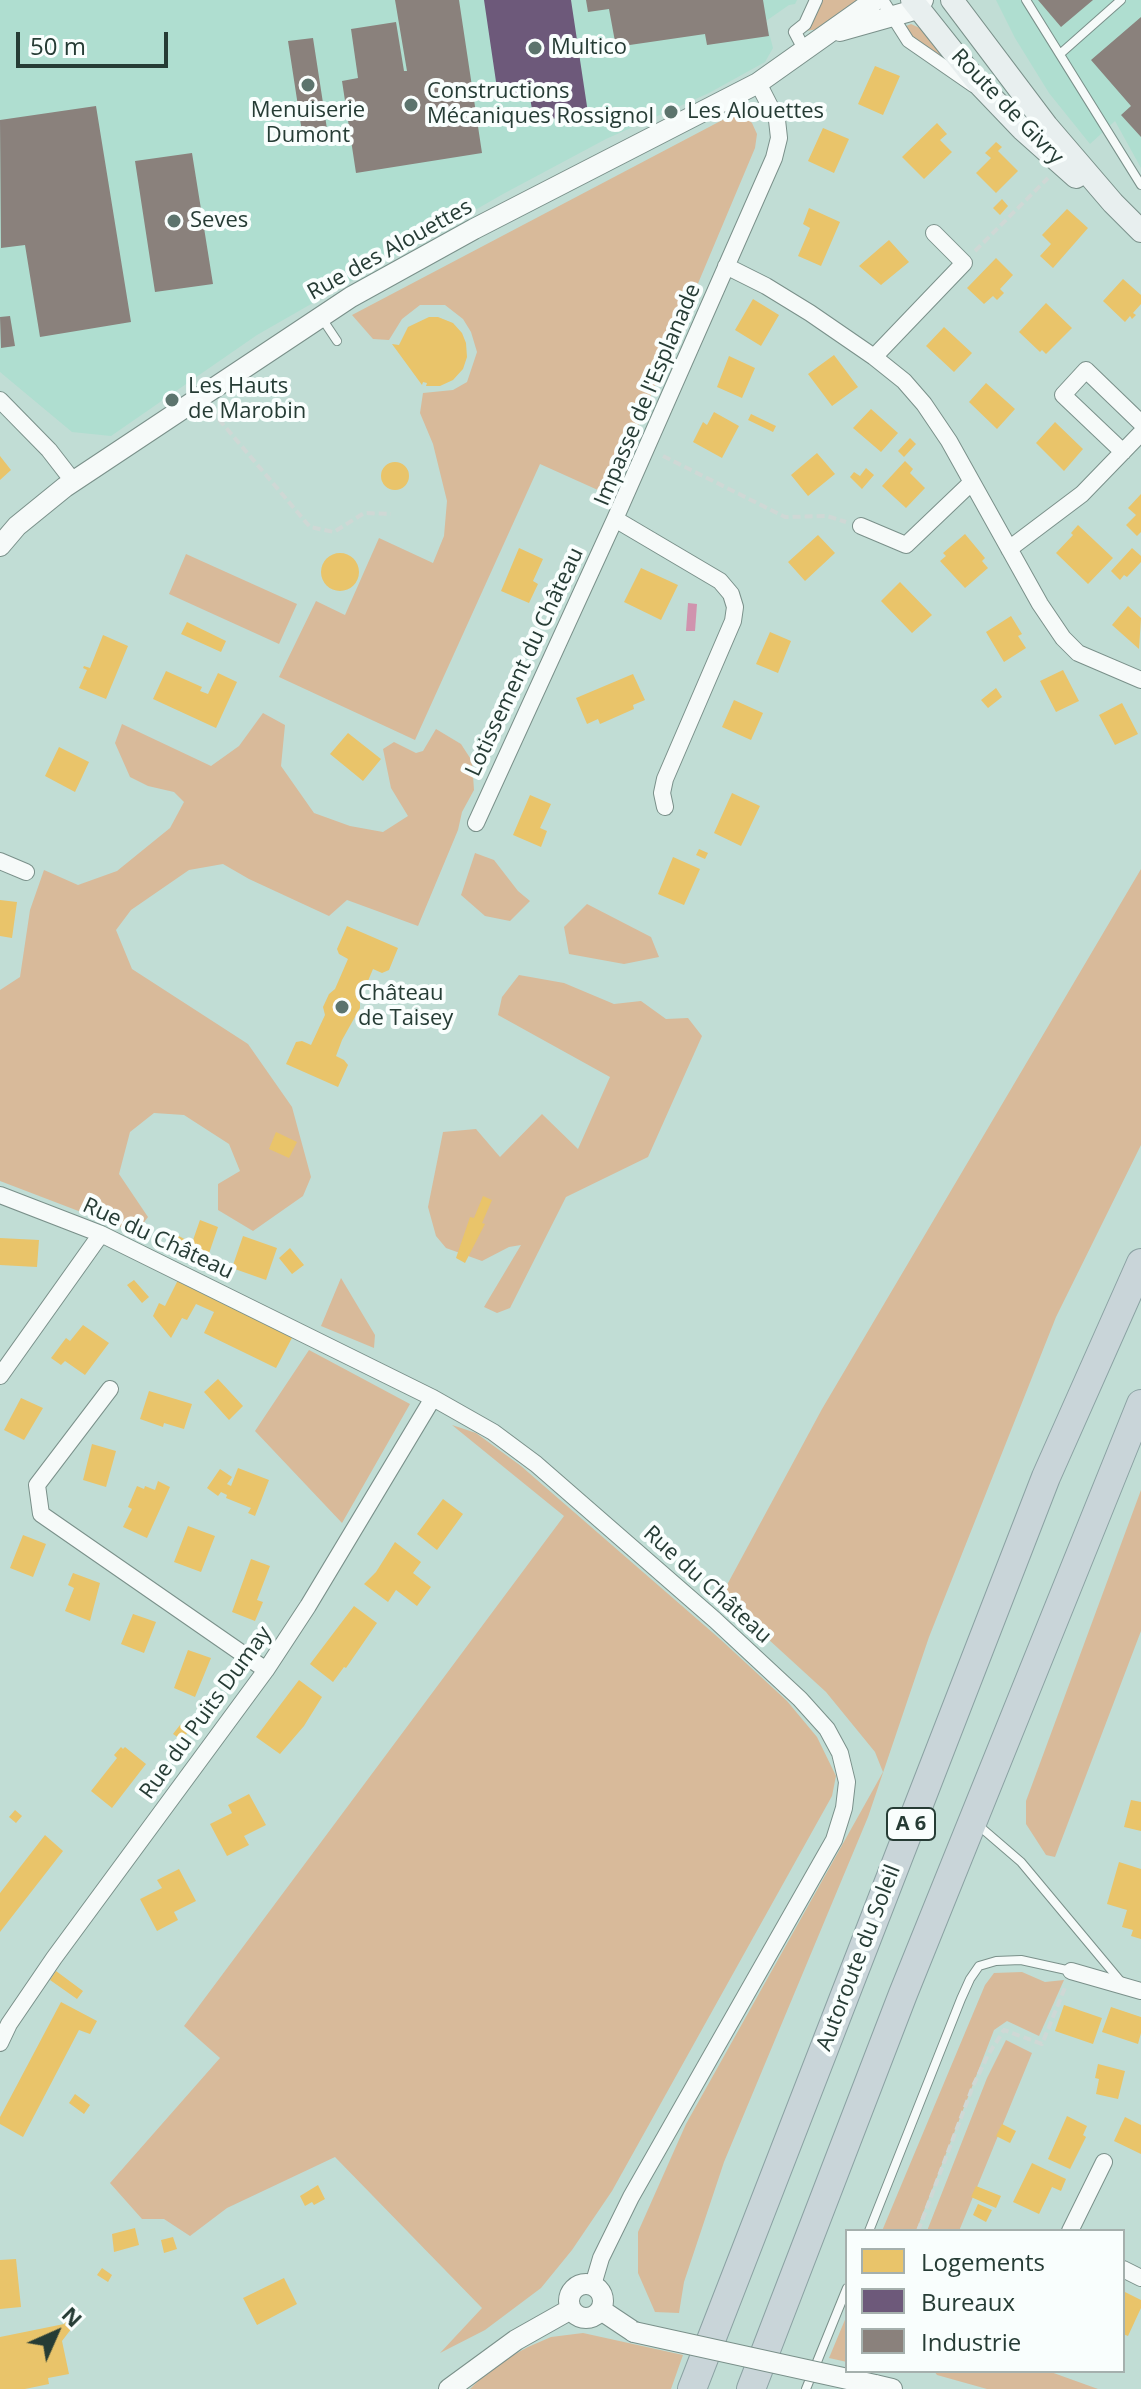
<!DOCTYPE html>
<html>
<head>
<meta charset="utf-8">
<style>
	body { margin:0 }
	#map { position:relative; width:1141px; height:2389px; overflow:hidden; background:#c1ddd5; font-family:"Open Sans",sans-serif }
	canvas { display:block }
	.legend { position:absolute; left:845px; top:2229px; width:280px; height:144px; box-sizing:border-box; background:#f9fefd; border:2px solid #a5b0ad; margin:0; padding:10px 14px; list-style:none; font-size:24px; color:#263c35 }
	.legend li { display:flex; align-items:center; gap:16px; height:40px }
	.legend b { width:40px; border:2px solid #a5b0ad }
	.north { position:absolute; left:16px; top:2293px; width:80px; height:80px; -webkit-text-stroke:6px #f9fefd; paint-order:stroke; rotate:45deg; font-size:22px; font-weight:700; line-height:32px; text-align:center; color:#263c35 }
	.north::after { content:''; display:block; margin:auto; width:28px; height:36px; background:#263c35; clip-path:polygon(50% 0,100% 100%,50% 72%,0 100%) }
	.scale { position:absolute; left:16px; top:32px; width:152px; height:36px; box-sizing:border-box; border:4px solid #263c35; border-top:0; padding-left:10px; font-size:24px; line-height:28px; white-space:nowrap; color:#263c35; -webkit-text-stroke:6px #f9fefd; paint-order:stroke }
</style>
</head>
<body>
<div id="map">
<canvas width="1141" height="2389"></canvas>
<ul class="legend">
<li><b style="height:22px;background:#e9c46a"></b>Logements</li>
<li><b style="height:22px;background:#6d597a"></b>Bureaux</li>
<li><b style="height:22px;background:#8a817c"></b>Industrie</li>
</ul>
<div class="north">N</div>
<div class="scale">50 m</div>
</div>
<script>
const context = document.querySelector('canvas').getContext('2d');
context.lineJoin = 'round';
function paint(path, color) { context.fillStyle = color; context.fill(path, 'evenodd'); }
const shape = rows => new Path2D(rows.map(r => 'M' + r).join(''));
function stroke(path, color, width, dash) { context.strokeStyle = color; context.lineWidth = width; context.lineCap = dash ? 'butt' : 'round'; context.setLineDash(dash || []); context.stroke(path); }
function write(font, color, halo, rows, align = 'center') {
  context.font = font + ' "Open Sans",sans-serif'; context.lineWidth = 8; context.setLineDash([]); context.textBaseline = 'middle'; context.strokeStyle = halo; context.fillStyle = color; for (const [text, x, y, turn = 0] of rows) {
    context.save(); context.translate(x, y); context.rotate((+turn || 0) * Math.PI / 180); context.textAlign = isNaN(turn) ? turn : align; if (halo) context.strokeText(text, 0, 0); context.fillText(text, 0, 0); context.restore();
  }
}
const built = shape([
	[0,0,797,0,795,4,789,5,766,21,773,48,765,62,709,93,606,139,503,194,257,335,111,436,72,432,0,372],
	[996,0,1141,0,1141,168,1115,121,1090,144,1049,93,1015,38]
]);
const green = shape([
	[820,0,859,0,818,29,806,31],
	[911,24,924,30,965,75,925,50,904,27],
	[730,116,747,118,752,123,757,134,755,148,609,495,540,464,415,740,279,677,316,601,345,615,379,538,433,563,444,536,447,501,433,444,420,413,423,393,453,390,467,382,477,352,471,332,463,319,445,305,420,305,402,319,389,340,373,339,352,315],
	[186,554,297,604,279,644,169,594],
	[263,713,285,725,281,766,314,813,350,826,383,832,408,816,391,788,383,749,394,742,416,753,423,751,436,729,461,744,472,761,474,790,462,812,458,830,418,926,347,900,329,916,249,879,223,864,189,870,131,910,116,930,132,969,248,1044,292,1107,311,1177,303,1196,253,1231,218,1210,218,1184,240,1171,229,1144,184,1115,154,1113,130,1132,119,1174,148,1217,136,1233,0,1181,0,990,20,977,30,910,44,870,78,885,117,871,170,828,184,802,174,792,148,786,130,777,115,743,122,724,211,766,239,746],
	[475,853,494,860,518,891,530,901,510,921,485,916,461,895],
	[1141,869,1141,1145,1056,1317,929,1637,868,1817,724,2162,684,2282,679,2313,655,2312,638,2273,638,2232,686,2124,883,1772,875,1752,826,1692,721,1596,822,1409],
	[587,904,651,937,659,957,624,964,569,954,564,927],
	[519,975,564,983,614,1004,641,1001,666,1019,688,1018,702,1036,648,1157,566,1197,510,1308,497,1313,484,1307,521,1245,509,1247,482,1261,446,1248,436,1236,428,1207,443,1132,476,1129,500,1157,542,1114,578,1149,610,1077,498,1015,502,997],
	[341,1278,375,1335,374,1348,321,1326],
	[309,1350,410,1404,342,1523,255,1431],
	[452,1425,476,1433,521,1466,720,1639,787,1701,817,1737,836,1776,832,1796,612,2191,572,2250,541,2288,485,2330,440,2353,482,2308,335,2157,227,2208,190,2236,164,2219,142,2219,110,2183,220,2058,184,2026,564,1516],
	[1141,1490,1141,1631,1055,1857,1046,1855,1026,1824,1026,1801],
	[1022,1972,1045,1982,1064,1980,1039,2036,1007,2021,994,2030,916,2231,882,2231,985,1985,994,1973],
	[1006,2040,1032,2053,959,2231,927,2231,987,2078],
	[847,2315,847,2362,829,2358],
	[583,2333,683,2355,671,2389,470,2389,493,2366,528,2347,551,2337],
	[934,2371,1048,2371,1098,2389,987,2389,937,2375]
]);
const water = shape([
	[688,603,697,604,695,631,686,631]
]);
const homes = shape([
	[875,66,900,76,883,115,858,104],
	[937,123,947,134,940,140,952,152,924,179,902,157],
	[823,128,849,139,834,173,808,161],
	[996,142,1002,147,998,151,1018,171,996,193,976,173,991,158,985,153],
	[1002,199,1008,206,1000,215,993,208],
	[809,208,840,222,821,266,798,256,810,228,803,224],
	[1067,209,1088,228,1053,268,1040,256,1051,244,1042,235],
	[889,240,909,262,881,285,859,266],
	[996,258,1013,275,1000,289,1004,293,997,300,993,296,984,304,967,288],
	[1123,279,1141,295,1141,304,1133,313,1136,315,1132,319,1130,316,1125,322,1103,301],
	[753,299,779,315,761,346,735,330],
	[1046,303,1072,328,1046,354,1042,350,1040,352,1019,332],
	[429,317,438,317,453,323,462,333,466,343,467,357,463,369,453,380,440,386,426,386,427,383,423,382,422,385,392,344,399,345,408,327],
	[944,327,972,353,954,372,926,346],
	[834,355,858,387,832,406,808,374],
	[729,356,755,368,742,398,717,387],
	[986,383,1015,409,997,429,969,402],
	[871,409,898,433,881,452,853,428],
	[714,412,739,426,722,458,693,442,703,422,707,425],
	[751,414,776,426,773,432,748,420],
	[1055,422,1083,449,1064,471,1036,443],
	[910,438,916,444,904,457,898,451],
	[817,453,835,474,808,496,791,475],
	[0,456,11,470,0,480],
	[905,461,913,469,910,473,925,488,906,508,882,486],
	'381 476a14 14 0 1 1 28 0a14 14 0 1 1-28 0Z',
	[866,468,874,475,862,489,850,477,854,472,860,476],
	[1141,494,1141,532,1137,536,1126,525,1136,515,1128,508],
	[1078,525,1113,558,1088,584,1056,553,1073,535,1071,533],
	[965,534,985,558,982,561,988,568,965,588,940,561,946,556,943,553],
	[818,535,835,553,805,581,788,562],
	[519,548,543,559,533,581,538,584,529,603,501,591],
	[1132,548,1141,556,1141,562,1127,577,1124,575,1120,580,1111,571],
	'321 572a19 19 0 1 1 38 0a19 19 0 1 1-38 0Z',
	[641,568,678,585,661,620,624,602],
	[900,582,932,615,912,633,881,601],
	[1128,606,1141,618,1139,649,1112,625],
	[1011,616,1022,634,1018,636,1026,648,1004,662,986,632],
	[187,622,226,641,221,652,181,634],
	[770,632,791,641,778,673,756,664],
	[103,635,128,646,106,699,79,688,87,670,83,668,84,666,90,668],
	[1063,670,1079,701,1056,712,1040,681],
	[166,671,202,687,200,691,208,694,218,673,237,682,216,728,153,699],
	[633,674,645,700,633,705,634,709,600,724,598,719,587,724,576,698],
	[996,688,1002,697,988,708,981,700],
	[734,700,763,713,751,740,722,727],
	[1122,703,1138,734,1115,745,1099,715],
	[348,733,381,759,363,781,330,754],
	[59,747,89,762,75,792,45,776],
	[732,793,760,806,741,846,714,833],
	[530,795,551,804,540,828,547,831,541,847,513,835],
	[699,849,708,853,705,859,696,855],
	[673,857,700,869,684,905,658,894],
	[0,900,17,902,12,938,0,936],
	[347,926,398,948,389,970,382,973,373,969,360,1000,360,1008,342,1040,336,1056,344,1060,348,1065,338,1087,286,1064,296,1042,302,1041,311,1045,325,1015,323,1007,329,994,335,989,348,959,339,954,337,949],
	[276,1132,297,1142,289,1158,269,1149],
	[483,1196,492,1200,482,1223,485,1224,465,1263,456,1258,470,1217,474,1218],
	[200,1220,218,1227,205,1265,169,1247,175,1234,192,1243],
	[243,1236,277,1248,266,1280,232,1268],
	[0,1238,39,1240,37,1267,0,1265],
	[290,1248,304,1265,292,1274,279,1258],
	[134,1280,149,1297,142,1303,127,1285],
	[178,1280,293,1336,276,1368,204,1333,214,1312,196,1304,187,1320,182,1318,171,1338,153,1316,159,1303,165,1306],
	[83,1325,109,1343,85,1375,65,1361,61,1365,51,1358,66,1338,70,1341],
	[218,1379,243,1406,229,1420,204,1392],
	[149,1391,192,1404,184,1429,164,1423,163,1427,140,1419],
	[21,1398,43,1408,24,1440,4,1430],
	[92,1444,116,1451,106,1487,83,1480],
	[238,1468,269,1480,255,1516,248,1513,251,1508,226,1498,227,1495,221,1492,218,1496,207,1488,220,1469,232,1477,227,1484,231,1486],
	[158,1481,170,1487,147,1538,123,1527,132,1509,128,1507,137,1486,144,1489,145,1486,155,1490],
	[443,1499,463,1514,437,1550,417,1534],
	[188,1526,215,1536,201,1572,174,1562],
	[23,1535,46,1544,33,1577,10,1568],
	[395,1542,421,1562,413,1573,431,1587,417,1606,396,1590,388,1602,364,1584,376,1572],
	[251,1559,270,1566,257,1600,263,1602,255,1621,232,1612],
	[73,1573,100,1583,90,1621,65,1611,74,1588,68,1585],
	[354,1606,377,1623,346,1668,344,1667,333,1682,310,1664],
	[133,1614,156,1622,144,1653,121,1644],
	[188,1650,211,1658,195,1697,174,1688],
	[299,1680,322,1697,304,1726,280,1754,256,1737],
	[180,1725,188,1732,182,1740,173,1734],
	[121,1747,123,1749,125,1747,146,1764,112,1808,91,1791,117,1758,114,1755],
	[249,1794,266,1825,244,1836,249,1845,227,1856,210,1824,232,1813,228,1805],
	[1131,1800,1141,1802,1141,1831,1124,1827],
	[15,1810,22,1816,16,1823,9,1817],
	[45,1835,63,1851,0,1932,0,1893],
	[1119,1862,1141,1869,1141,1939,1131,1936,1133,1930,1122,1927,1127,1910,1107,1904],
	[179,1869,196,1901,174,1912,178,1920,157,1931,140,1899,162,1888,157,1880],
	[56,1971,83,1991,77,1999,50,1980],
	[61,2002,97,2021,90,2034,79,2030,23,2137,0,2124,0,2117],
	[1064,2005,1102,2018,1093,2044,1055,2031],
	[1111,2007,1141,2017,1141,2033,1138,2044,1102,2032],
	[1098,2064,1125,2071,1118,2099,1096,2094,1099,2079,1095,2078],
	[75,2094,90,2105,84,2114,69,2103],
	[1067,2116,1087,2126,1083,2135,1086,2137,1070,2169,1048,2159],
	[1125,2117,1141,2125,1141,2154,1114,2141],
	[1002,2124,1016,2131,1010,2143,996,2136],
	[1032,2163,1066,2179,1061,2191,1052,2187,1039,2214,1013,2202],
	[318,2185,325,2199,314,2205,312,2202,305,2206,300,2196],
	[976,2186,1001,2196,996,2208,971,2197],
	[978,2204,992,2210,986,2222,973,2215],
	[135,2228,139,2245,114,2252,112,2234],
	[173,2237,177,2249,164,2253,161,2240],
	[16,2259,21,2307,0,2309,0,2260],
	[102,2268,112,2275,108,2282,97,2275],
	[284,2278,297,2304,257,2325,243,2298],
	[1123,2291,1141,2300,1141,2308,1128,2336,1123,2334],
	[70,2314,78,2320,62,2341,69,2374,48,2378,49,2384,25,2389,0,2389,0,2337,64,2324]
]);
const offices = shape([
	[484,0,571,0,588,113,534,122,530,97,499,102]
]);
const industry = shape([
	[395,0,459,0,482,153,356,173,342,81,358,78,351,29,396,22,404,71,407,71],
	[586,0,763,0,769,36,707,45,705,34,616,47,609,9,588,12],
	[1038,0,1093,0,1061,27],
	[1141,17,1141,137,1121,115,1131,106,1091,60],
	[313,38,327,129,302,132,288,41],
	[96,106,131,322,40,337,25,245,1,248,0,120],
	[192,153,213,284,155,292,135,161],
	[10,316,15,346,1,348,0,317]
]);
const path = shape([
	[975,251,1048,178],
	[211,410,310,527,334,532,364,513,391,514],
	[663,456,785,517,827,516,846,522],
	[918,2231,973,2086,988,2055,1004,2030,1042,2044,1066,1985]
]);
const service = shape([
	[1026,0,1141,185],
	[1060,54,1121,0],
	[321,317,337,341],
	[978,1825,1021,1862,1122,1983],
	[869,2231,961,1999,970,1979,979,1966,996,1961,1021,1960,1071,1971],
	[806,2389,847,2288]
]);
const pedestrian = shape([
	[882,0,908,41,973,86],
	[805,51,795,32,805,24,816,0]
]);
const minor = shape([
	[726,266,766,286,810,313,874,357,904,381,924,404,949,441,1040,604,1063,638,1078,653,1141,680],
	[874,357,964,263,934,233],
	[0,400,49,450,73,481],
	[1123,452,1063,395,1086,370,1141,423],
	[615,519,720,581,731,594,735,607,733,621,665,779,662,793,665,807],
	[861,526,906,545,972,482],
	[1009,549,1082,494,1141,433],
	[476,823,615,519,774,158,779,138,777,120,758,83],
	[0,861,26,872],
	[0,1195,101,1234,433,1398,493,1432,536,1464,715,1620,800,1699,827,1729,840,1753,847,1782,844,1808,834,1840,631,2197,601,2258,593,2285],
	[0,1376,101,1234],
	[110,1389,37,1485,41,1514,266,1670],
	[1071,1971,1141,1991],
	[0,2043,9,2024,54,1958,266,1670,308,1606,433,1398],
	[1070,2231,1104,2162],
	[1123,2269,1141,2278]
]);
const tertiary = shape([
	[840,31,918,9,923,0],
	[0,546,17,526,65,487,351,297,474,229,758,83,875,0],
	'569 2301a17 17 0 1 1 34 0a17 17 0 1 1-34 0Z',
	[601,2310,634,2332],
	[875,2385,892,2389],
	[449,2389,516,2340,571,2309]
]);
const secondary = shape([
	[912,0,978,83,1022,129,1076,177],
	[952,0,1047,126,1113,203,1141,231]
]);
const motorway = shape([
	[692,2389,1046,1477,1141,1263],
	[751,2389,903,1994,1141,1404]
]);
const tertiaryBridge = shape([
	[634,2332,875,2385]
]);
const markers = [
	[535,48,8,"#5c746d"],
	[308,85,8,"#5c746d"],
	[411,105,8,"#5c746d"],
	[671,112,8,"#5c746d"],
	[174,221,8,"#5c746d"],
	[172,400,8,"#5c746d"],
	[342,1007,8,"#5c746d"]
];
const shields = [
	[911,1824,48]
];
const shieldNames = [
	["A 6",911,1824]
];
const poiNames = [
	["Multico",551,48],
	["Constructions",427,92],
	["Mécaniques Rossignol",427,117],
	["Menuiserie",308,111,"center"],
	["Dumont",308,136,"center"],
	["Les Alouettes",687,112],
	["Seves",190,221],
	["Les Hauts",188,387],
	["de Marobin",188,412],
	["Château",358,994],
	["de Taisey",358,1019]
];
const streetNames = [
	["Route de Givry",1007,107,46],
	["Rue des Alouettes",390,250,-29],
	["Impasse de l'Esplanade",648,395,-67],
	["Lotissement du Château",525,662,-65],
	["Rue du Château",158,1239,25],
	["Rue du Château",707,1585,42],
	["Rue du Puits Dumay",206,1713,-54],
	["Autoroute du Soleil",859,1958,-69]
];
paint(built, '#afded0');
paint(green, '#d8ba9a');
paint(water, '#d093ae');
paint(homes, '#e9c46a');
paint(offices, '#6d597a');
paint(industry, '#8a817c');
stroke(service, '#7a908a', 10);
stroke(pedestrian, '#7a908a', 14);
stroke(minor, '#7a908a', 18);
stroke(tertiary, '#7a908a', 22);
stroke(secondary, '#7a908a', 24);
stroke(motorway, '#8ba2a3', 30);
stroke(path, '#cfd8d5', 4, [8, 4]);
stroke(service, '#f6faf9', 8);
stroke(pedestrian, '#f6faf9', 12);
stroke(minor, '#f6faf9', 16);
stroke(tertiary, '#f6faf9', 20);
stroke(secondary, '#e8efef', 22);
stroke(motorway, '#c9d5d9', 28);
stroke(tertiaryBridge, '#7a908a', 22, []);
stroke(tertiaryBridge, '#f6faf9', 20);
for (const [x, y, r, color] of markers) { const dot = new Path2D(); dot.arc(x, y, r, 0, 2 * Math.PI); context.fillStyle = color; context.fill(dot); stroke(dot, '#f9fefd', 3); }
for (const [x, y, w] of shields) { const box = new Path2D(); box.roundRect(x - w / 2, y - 16, w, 32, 6); context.fillStyle = '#f9fefd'; context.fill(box); stroke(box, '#263c35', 2); }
write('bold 20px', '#263c35', null, shieldNames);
write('22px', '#263c35', '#f9fefd', poiNames, 'left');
write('22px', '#263c35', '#f9fefd', streetNames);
</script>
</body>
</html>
